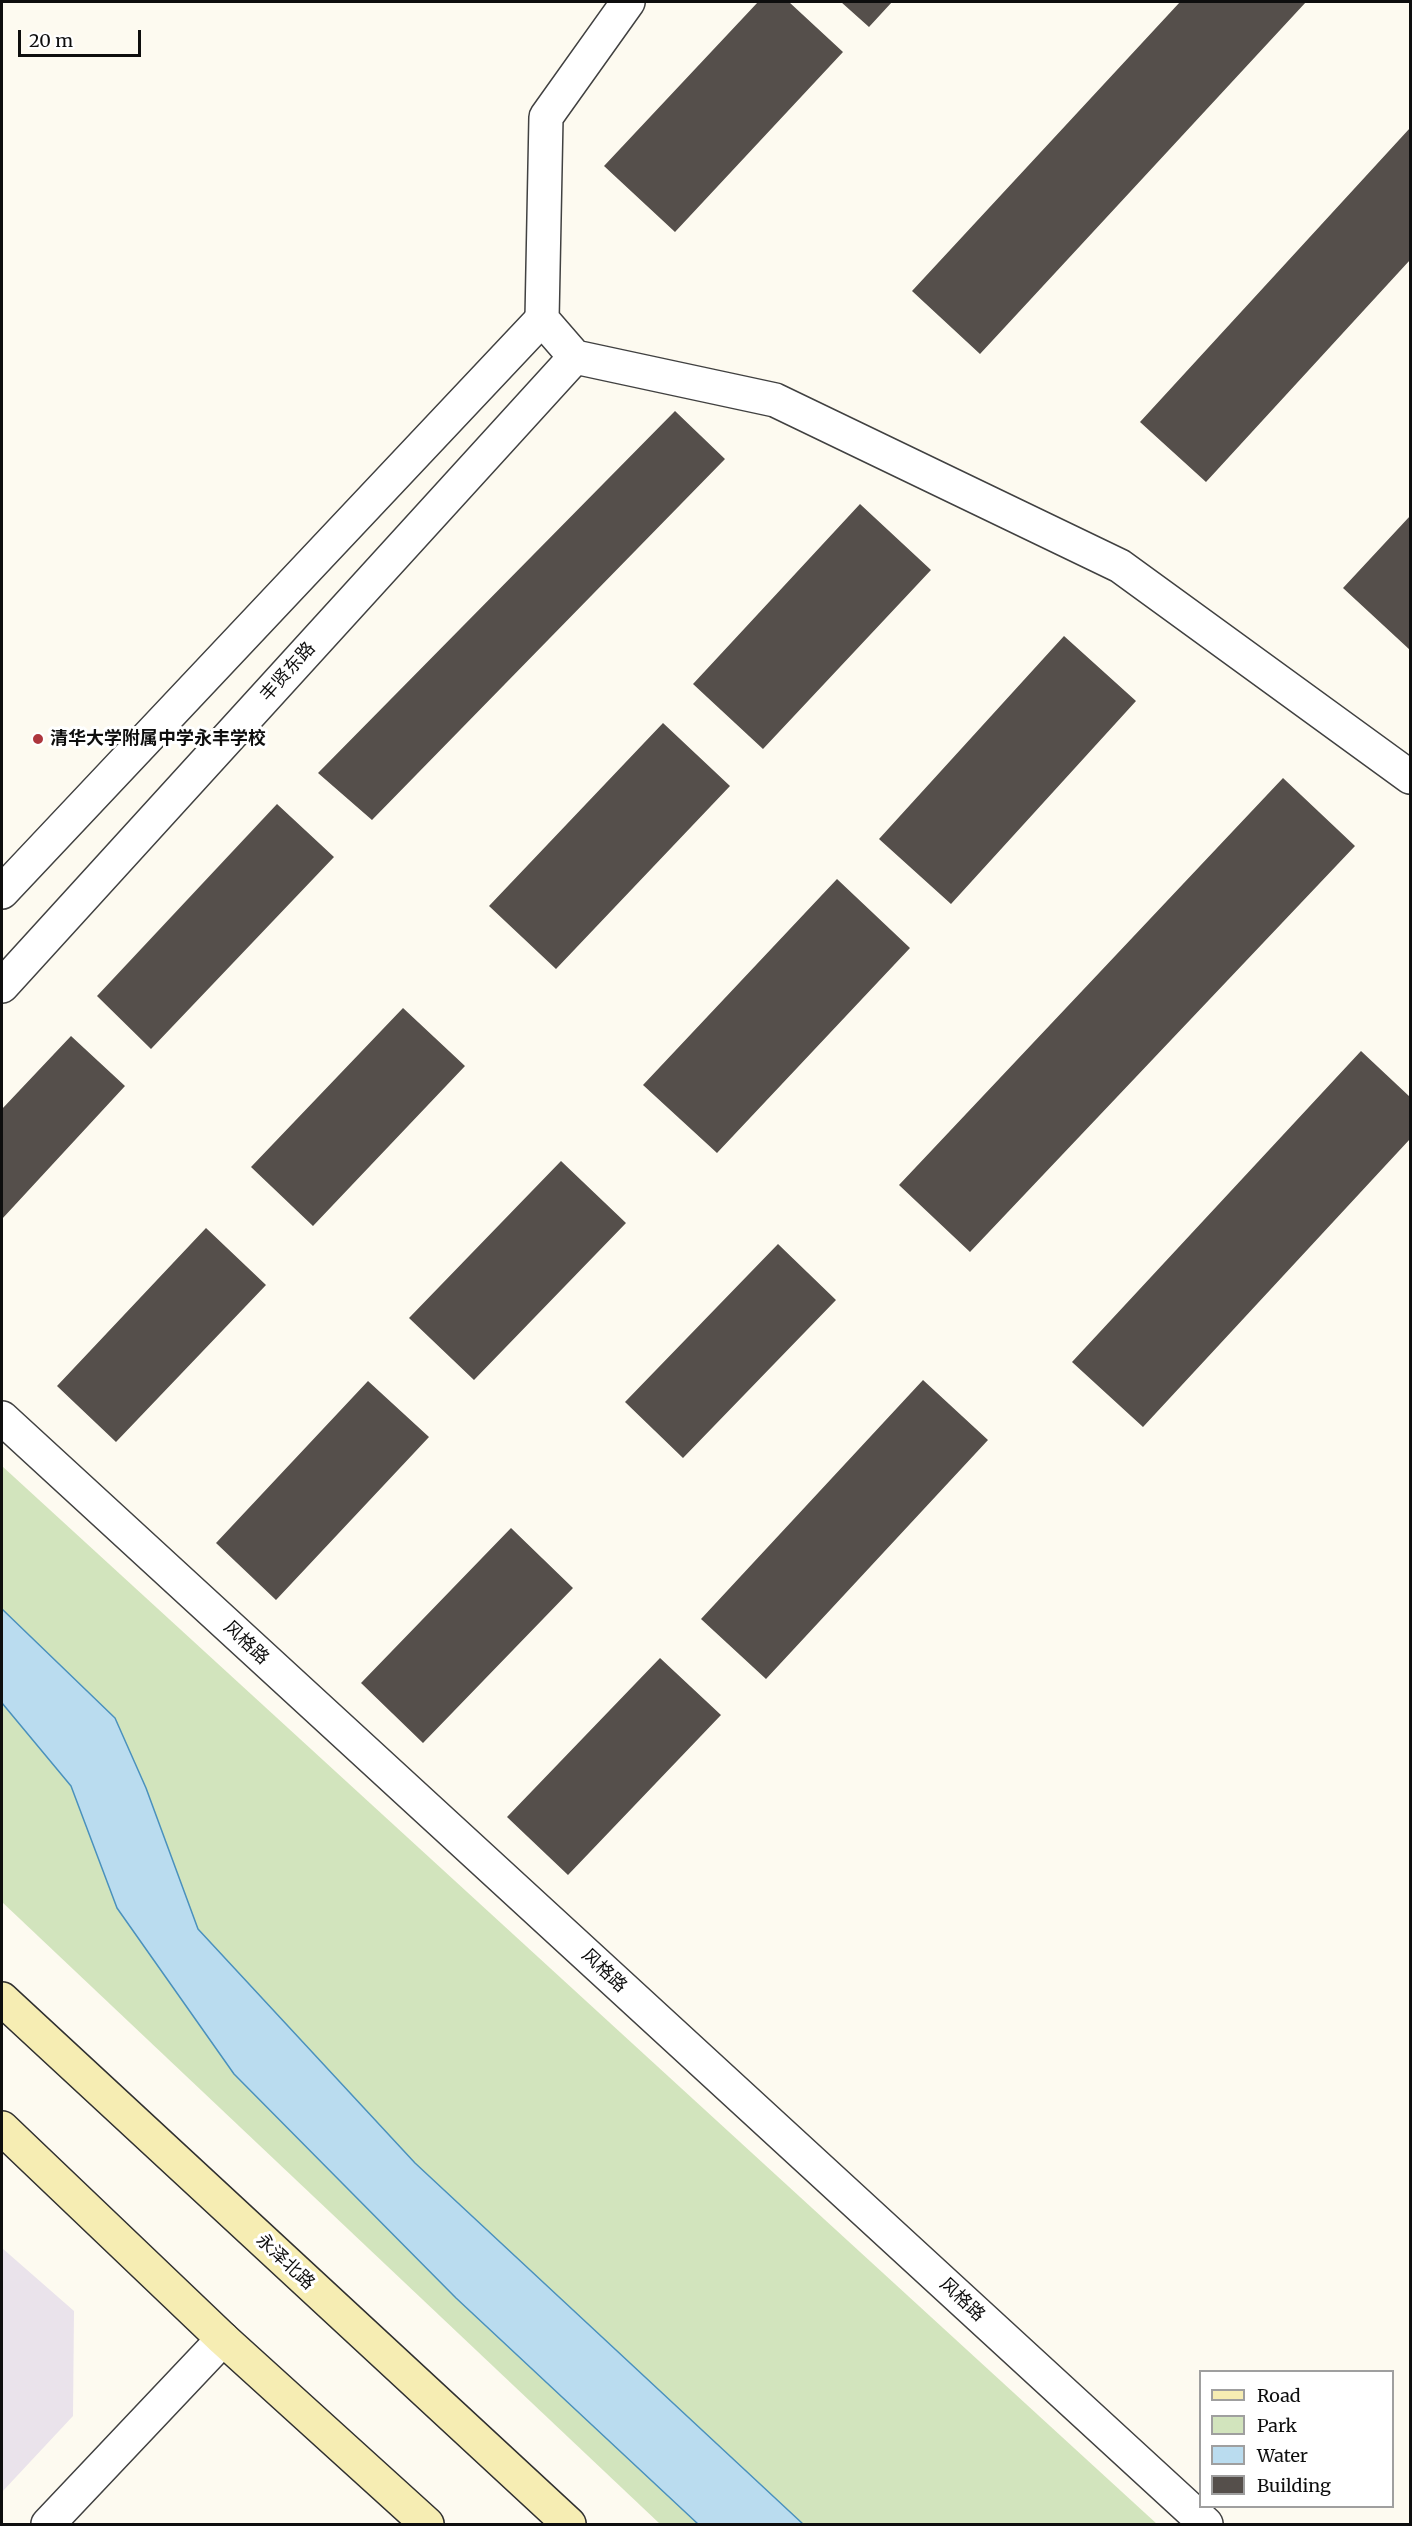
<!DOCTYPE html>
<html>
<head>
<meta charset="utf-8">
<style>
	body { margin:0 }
	#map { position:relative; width:1412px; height:2526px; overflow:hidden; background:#fdfaf0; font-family:Merriweather,serif }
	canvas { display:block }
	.frame { position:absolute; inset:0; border:3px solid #0e0e0e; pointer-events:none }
	.legend { position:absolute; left:1199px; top:2370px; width:195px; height:138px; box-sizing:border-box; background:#fff; border:2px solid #9f9f9f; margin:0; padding:8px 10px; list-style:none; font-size:18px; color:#0e0e0e }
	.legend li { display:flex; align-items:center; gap:12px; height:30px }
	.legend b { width:30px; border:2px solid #9f9f9f }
	.scale { position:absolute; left:18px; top:30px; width:123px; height:27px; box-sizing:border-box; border:3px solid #0e0e0e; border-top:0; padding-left:8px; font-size:18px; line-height:21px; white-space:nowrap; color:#0e0e0e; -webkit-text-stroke:4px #fff; paint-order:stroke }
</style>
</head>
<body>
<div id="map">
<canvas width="1412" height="2526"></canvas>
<div class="frame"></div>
<ul class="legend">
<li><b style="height:8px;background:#f6edb3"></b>Road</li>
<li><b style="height:16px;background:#d2e4bd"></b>Park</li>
<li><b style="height:16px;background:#badcef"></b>Water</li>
<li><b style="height:16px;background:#554f4b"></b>Building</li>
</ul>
<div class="scale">20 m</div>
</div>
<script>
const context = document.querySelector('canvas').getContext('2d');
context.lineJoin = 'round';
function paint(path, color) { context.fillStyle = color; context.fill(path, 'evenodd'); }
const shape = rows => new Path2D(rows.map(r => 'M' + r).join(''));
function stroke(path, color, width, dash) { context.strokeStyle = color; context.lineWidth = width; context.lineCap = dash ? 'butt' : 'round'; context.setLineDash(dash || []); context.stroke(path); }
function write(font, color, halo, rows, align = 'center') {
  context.font = font + ' Merriweather,"Noto Sans SC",serif'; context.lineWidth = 6; context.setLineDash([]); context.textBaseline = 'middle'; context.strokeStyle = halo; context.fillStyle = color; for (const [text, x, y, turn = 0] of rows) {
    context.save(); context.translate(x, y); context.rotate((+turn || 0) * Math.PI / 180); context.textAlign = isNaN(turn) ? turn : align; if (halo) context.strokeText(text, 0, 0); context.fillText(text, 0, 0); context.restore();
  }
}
const industrial = shape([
	[2,2248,74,2311,73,2416,2,2492]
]);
const green = shape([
	[2,1466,1157,2524,660,2524,2,1902]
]);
const water = shape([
	[2,1609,115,1718,146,1788,198,1929,415,2163,803,2524,698,2524,456,2298,234,2074,117,1908,71,1786,2,1703,2,1609]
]);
const building = shape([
	[758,2,789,2,843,52,675,232,604,166],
	[841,2,892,2,869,27],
	[1180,2,1306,2,980,354,912,291],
	[1410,128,1410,260,1206,482,1140,422],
	[675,411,725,459,372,820,318,773],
	[860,504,931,570,763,749,693,684],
	[1410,516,1410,650,1343,588],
	[1064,636,1136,701,951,904,879,839],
	[663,723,730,786,556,969,489,906],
	[1283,778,1355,846,970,1252,899,1185],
	[277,804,334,857,151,1049,97,996],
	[837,879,910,948,717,1153,643,1085],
	[403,1008,465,1066,313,1226,251,1167],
	[71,1036,125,1086,2,1219,2,1109],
	[1361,1051,1410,1097,1410,1139,1143,1427,1072,1362],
	[561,1161,626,1223,474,1380,409,1318],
	[206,1228,266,1285,116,1442,57,1386],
	[778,1244,836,1300,683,1458,625,1402],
	[923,1380,988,1440,766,1679,701,1619],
	[368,1381,429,1437,276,1600,216,1543],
	[511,1528,573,1588,423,1743,361,1683],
	[660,1658,721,1715,568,1875,507,1817]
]);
const minor = shape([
	[628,2,546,117,542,319,575,357,775,400,1120,566,1410,777],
	[2,1418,1206,2524],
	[48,2524,223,2339]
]);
const tertiary = shape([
	[2,892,542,319],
	[2,986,575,357]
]);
const secondary = shape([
	[2,1999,569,2524],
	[2,2128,223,2339,427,2524]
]);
const markers = [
	[38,739,6,"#ad363d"]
];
const streetNames = [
	["丰贤东路",288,672,-48],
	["风格路",246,1643,43],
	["风格路",604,1971,43],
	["永泽北路",285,2262,43],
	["风格路",962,2300,43]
];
const poiNames = [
	["清华大学附属中学永丰学校",50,739]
];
paint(industrial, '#eae3eb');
paint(green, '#d2e4bd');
paint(water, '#badcef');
stroke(water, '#4a91bd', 1.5);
paint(building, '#554f4b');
stroke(minor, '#414141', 36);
stroke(tertiary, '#414141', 36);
stroke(secondary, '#303030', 36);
stroke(minor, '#fff', 33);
stroke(tertiary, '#fff', 33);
stroke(secondary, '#f6edb3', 33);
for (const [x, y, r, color] of markers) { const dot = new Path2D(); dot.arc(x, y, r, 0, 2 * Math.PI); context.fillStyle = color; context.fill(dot); stroke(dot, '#fff', 2); }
write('18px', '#0e0e0e', '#fff', streetNames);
write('bold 18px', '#0e0e0e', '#fff', poiNames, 'left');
</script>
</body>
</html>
